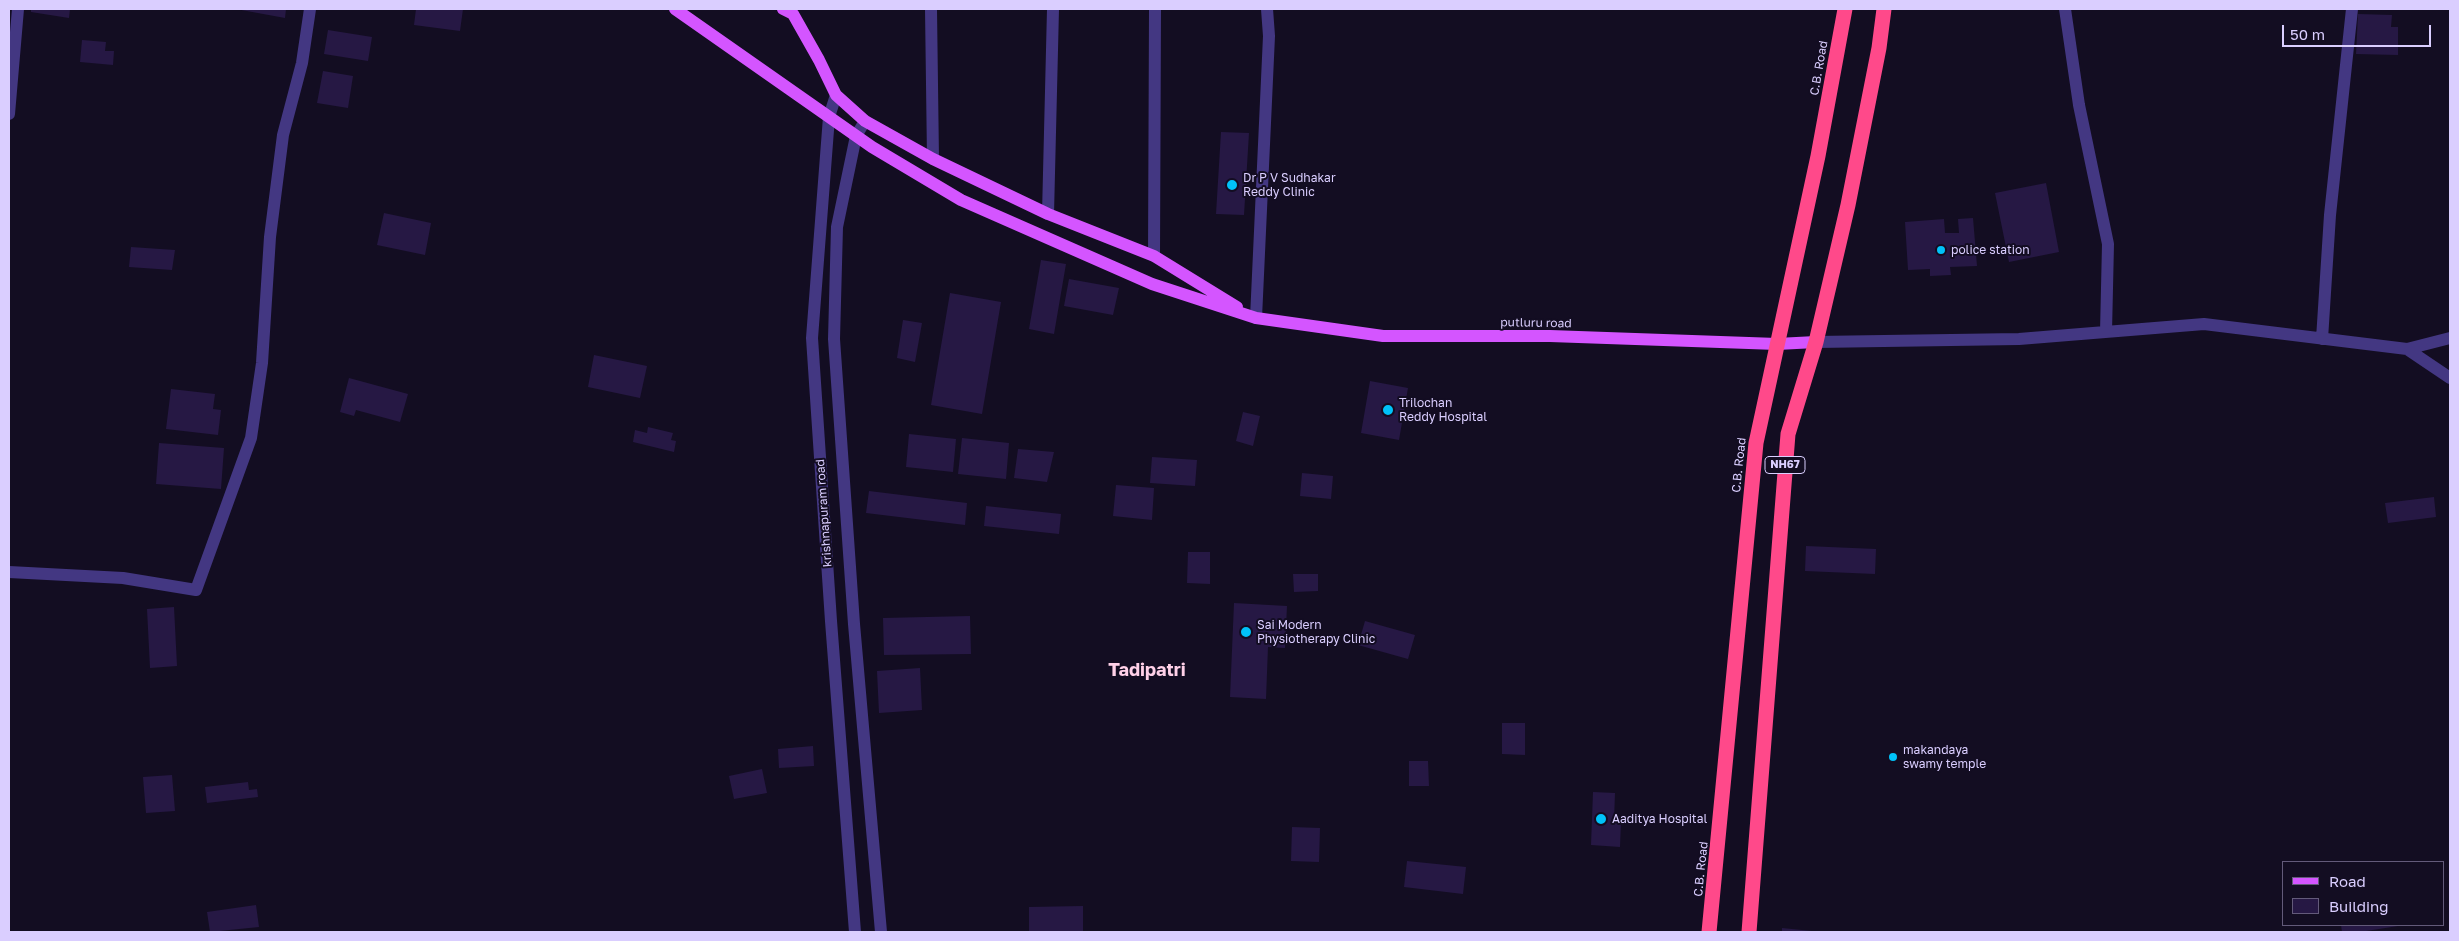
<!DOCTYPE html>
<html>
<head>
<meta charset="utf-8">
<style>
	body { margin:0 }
	#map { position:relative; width:2459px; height:941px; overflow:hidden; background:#130d22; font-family:"Golos Text",sans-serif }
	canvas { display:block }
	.frame { position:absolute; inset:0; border:10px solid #daceff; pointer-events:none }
	.legend { position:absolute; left:2282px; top:861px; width:162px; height:65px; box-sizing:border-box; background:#130d22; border:1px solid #635a7a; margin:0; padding:6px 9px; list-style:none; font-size:15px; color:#daceff }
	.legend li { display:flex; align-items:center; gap:10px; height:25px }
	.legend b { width:25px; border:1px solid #635a7a }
	.scale { position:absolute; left:2282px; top:25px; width:149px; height:22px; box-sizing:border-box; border:2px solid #daceff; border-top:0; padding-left:6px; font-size:15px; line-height:18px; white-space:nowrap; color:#daceff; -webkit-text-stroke:4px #130d22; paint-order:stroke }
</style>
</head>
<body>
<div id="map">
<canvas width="2459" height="941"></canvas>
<div class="frame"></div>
<ul class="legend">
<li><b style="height:6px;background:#d455ff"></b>Road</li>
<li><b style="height:14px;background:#261844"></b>Building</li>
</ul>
<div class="scale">50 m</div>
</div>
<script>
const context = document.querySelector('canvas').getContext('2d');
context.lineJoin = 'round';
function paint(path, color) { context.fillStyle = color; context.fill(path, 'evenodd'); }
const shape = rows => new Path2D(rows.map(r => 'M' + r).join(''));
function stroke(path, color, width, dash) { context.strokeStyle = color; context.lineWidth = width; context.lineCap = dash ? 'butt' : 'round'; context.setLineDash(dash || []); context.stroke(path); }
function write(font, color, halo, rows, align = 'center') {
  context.font = font + ' "Golos Text",sans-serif'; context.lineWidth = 4; context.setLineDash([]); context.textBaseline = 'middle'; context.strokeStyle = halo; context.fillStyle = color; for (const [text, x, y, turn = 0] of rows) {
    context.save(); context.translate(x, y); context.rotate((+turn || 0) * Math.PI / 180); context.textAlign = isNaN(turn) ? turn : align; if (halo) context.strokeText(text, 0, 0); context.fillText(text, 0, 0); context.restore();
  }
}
const building = shape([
	[31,9,70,9,69,18,31,12],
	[236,9,286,9,285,18],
	[416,9,463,9,460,31,414,25],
	[2358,14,2392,15,2391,27,2398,27,2398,55,2356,54],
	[328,30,372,37,368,61,324,54],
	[82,40,106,42,105,51,114,51,113,65,80,62],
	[323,71,353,76,348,108,317,103],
	[1221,132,1249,133,1244,215,1216,214],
	[2046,183,2059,252,2009,262,1995,193],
	[384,213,431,223,425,255,377,245],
	[1973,218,1977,266,1950,267,1951,275,1930,276,1930,269,1908,270,1905,222,1944,219,1945,233,1959,233,1958,219],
	[131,247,175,250,172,270,129,267],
	[1041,260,1066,264,1054,334,1029,329],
	[1069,279,1119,288,1113,315,1064,306],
	[950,293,1001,302,982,414,931,405],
	[903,320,922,323,915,362,897,358],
	[594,355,647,366,640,398,588,387],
	[349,378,408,394,400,422,356,410,354,416,340,412],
	[1370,381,1408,388,1399,440,1361,433],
	[171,389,215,394,213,409,221,410,218,435,166,429],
	[1243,412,1260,416,1253,446,1236,441],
	[648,427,673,433,671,440,676,441,674,452,633,442,635,430,647,433],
	[909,434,956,439,953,472,906,467],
	[962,438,1009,443,1006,479,958,474],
	[159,443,224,448,221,489,156,484],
	[1018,449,1054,452,1047,482,1014,478],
	[1152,457,1197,460,1195,486,1150,483],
	[1302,473,1333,476,1331,499,1300,496],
	[1116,485,1154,488,1152,520,1113,516],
	[869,491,967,503,965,525,866,513],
	[2434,497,2436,517,2388,523,2385,503],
	[986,506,1061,514,1059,534,984,526],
	[1806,546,1876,549,1875,574,1805,571],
	[1188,552,1210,552,1210,584,1187,583],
	[1293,574,1318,574,1318,591,1294,592],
	[1234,603,1287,606,1285,648,1268,647,1266,699,1230,697],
	[174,607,177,666,150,668,147,609],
	[970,616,971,654,884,655,883,618],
	[1365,621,1415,635,1408,659,1358,645],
	[920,668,922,710,879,713,877,671],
	[1502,723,1525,723,1525,755,1502,754],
	[813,746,814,766,779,768,778,749],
	[1409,761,1428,761,1429,786,1409,786],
	[762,769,767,793,734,799,729,776],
	[172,775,175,811,146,813,143,777],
	[248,782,249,790,257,789,258,797,207,803,205,787],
	[1593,792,1615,793,1614,821,1621,821,1620,847,1591,845],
	[1292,827,1320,828,1319,862,1291,861],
	[1407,861,1466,867,1463,894,1404,887],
	[256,905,259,927,210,932,207,912],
	[1083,906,1083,932,1029,932,1029,907],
	[2341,925,2398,925,2398,926,2360,932,2342,932],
	[1782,928,1812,931,1812,932,1782,932]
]);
const minor = shape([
	[931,9,933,159],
	[2065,9,2079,105,2108,244,2106,332],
	[836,95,829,117,812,338,831,621,855,932],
	[9,114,18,9],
	[865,121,856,136,837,227,834,339,854,624,881,932],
	[1048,214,1053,9],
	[1154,256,1155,9],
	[1256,318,1269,36,1267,9],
	[2322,339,2330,215,2352,9],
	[1816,342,2019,339,2204,324,2407,349,2450,378],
	[2407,349,2450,338],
	[9,572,123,578,196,590,251,438,262,363,270,237,283,135,302,63,310,9]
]);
const major = shape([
	[675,9,872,147,961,200,1152,284,1256,318,1383,336,1550,336,1777,344,1816,342],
	[783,9,793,14,819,60,836,95,865,121,933,159,1048,214,1154,256,1237,307]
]);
const highway = shape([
	[1709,932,1756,443,1818,156,1845,9],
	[1749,932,1788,434,1816,342,1848,205,1879,48,1884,9]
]);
const markers = [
	[1232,185,6,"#00c2f9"],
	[1941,250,5,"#00c2f9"],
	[1388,410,6,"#00c2f9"],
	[1246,632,6,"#00c2f9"],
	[1893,757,5,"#00c2f9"],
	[1601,819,6,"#00c2f9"]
];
const shields = [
	[1785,465,40]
];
const shieldNames = [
	["NH67",1785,465]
];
const streetNames = [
	["C.B. Road",1819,68,-80],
	["putluru road",1536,323,1],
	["C.B. Road",1739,465,-84],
	["krishnapuram road",824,513,-94],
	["C.B. Road",1701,869,-84]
];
const poiNames = [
	["Dr P V Sudhakar",1243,178],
	["Reddy Clinic",1243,192],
	["police station",1951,250],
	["Trilochan",1399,403],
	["Reddy Hospital",1399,417],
	["Sai Modern",1257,625],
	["Physiotherapy Clinic",1257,639],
	["makandaya",1903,750],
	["swamy temple",1903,764],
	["Aaditya Hospital",1612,819]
];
const districtNames = [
	["Tadipatri",1147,670]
];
paint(building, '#261844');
stroke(minor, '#433782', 12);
stroke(major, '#d455ff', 12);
stroke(highway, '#ff498a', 15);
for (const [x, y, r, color] of markers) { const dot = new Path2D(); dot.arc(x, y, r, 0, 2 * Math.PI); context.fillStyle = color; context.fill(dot); stroke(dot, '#130d22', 2); }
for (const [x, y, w] of shields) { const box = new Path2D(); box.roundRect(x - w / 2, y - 8.5, w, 17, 4); context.fillStyle = '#130d22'; context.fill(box); stroke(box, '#daceff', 1); }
write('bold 11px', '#daceff', null, shieldNames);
write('12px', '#daceff', '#130d22', streetNames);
write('12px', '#daceff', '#130d22', poiNames, 'left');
write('bold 18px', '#ffd0e8', '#130d22', districtNames);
</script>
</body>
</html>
